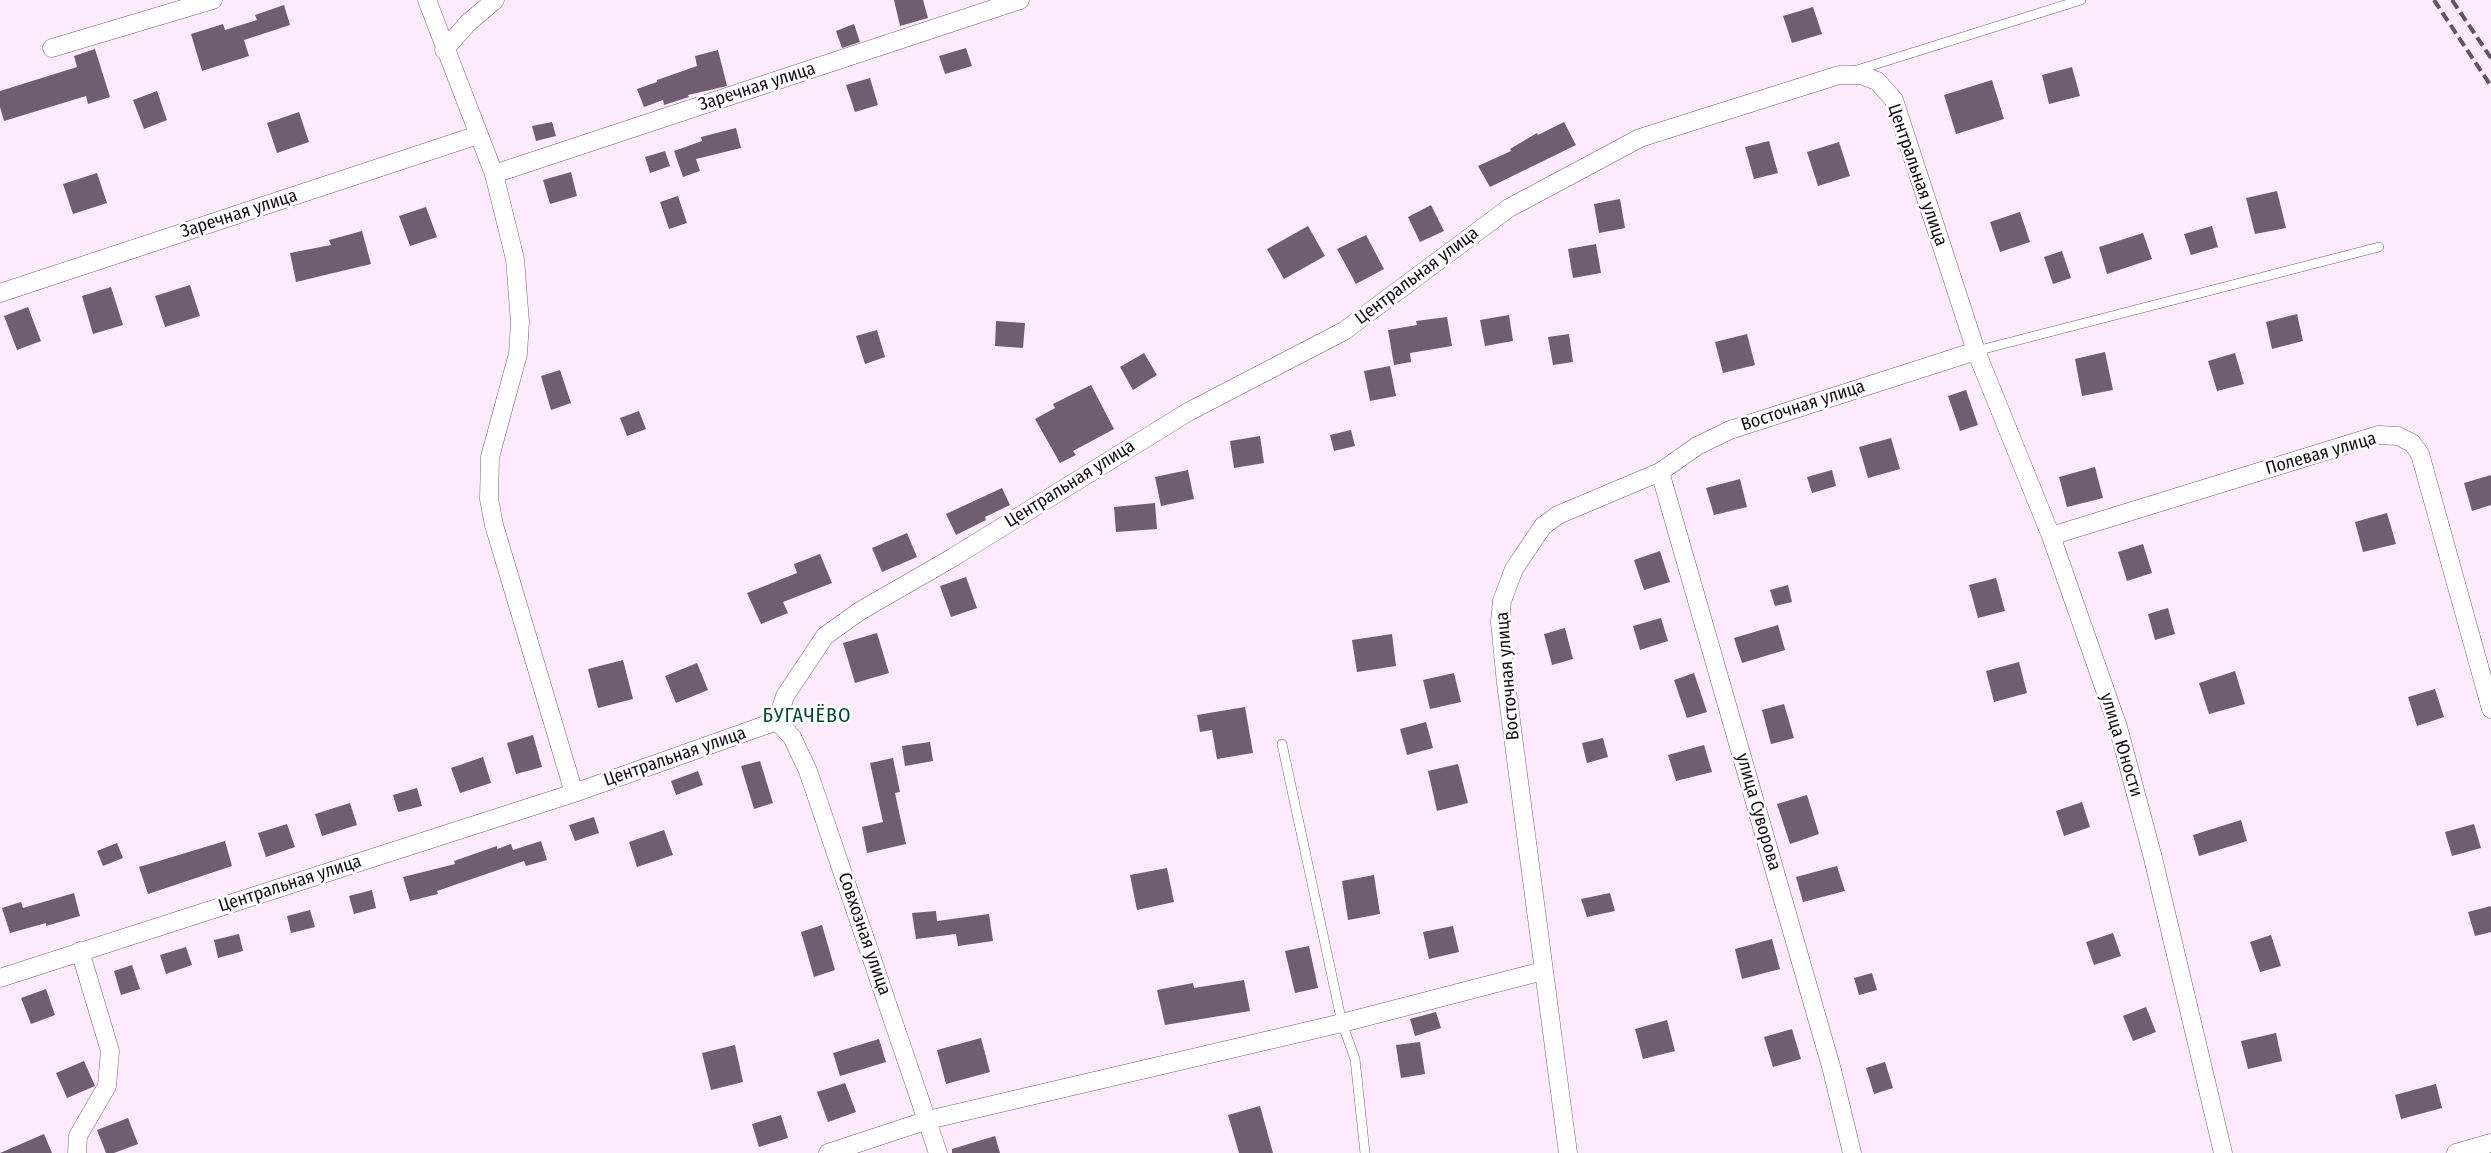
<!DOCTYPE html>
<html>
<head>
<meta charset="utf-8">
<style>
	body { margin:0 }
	canvas { display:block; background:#fdeafc }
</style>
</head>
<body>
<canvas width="2491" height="1153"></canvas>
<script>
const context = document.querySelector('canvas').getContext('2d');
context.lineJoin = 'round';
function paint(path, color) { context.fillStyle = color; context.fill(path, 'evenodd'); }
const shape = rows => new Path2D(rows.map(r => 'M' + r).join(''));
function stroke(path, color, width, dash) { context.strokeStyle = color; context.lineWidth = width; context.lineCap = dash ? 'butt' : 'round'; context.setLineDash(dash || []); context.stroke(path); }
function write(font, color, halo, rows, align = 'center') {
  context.font = font + ' "Fira Sans Condensed",sans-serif'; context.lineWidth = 5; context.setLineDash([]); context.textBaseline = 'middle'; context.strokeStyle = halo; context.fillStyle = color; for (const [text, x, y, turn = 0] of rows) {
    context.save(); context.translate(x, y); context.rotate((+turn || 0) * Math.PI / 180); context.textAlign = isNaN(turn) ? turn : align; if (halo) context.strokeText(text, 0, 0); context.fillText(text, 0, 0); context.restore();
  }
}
const building = shape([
	[894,0,923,0,928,18,900,26],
	[284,5,290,25,244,40,249,56,202,71,191,34,223,24,225,30,257,20,255,15],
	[1813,7,1822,34,1792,43,1783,16],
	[854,24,860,42,842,48,836,31],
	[966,48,972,66,945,74,939,56],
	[95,49,110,97,88,104,86,96,4,121,0,107,0,91,77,67,74,56],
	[718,50,727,86,688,95,689,97,664,105,663,100,644,107,637,89,657,82,657,80,697,66,695,56],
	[2072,67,2080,96,2049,104,2042,75],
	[870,78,878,105,855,112,846,85],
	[1992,80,2004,119,1956,134,1944,95],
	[157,91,167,120,144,129,133,100],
	[299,112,309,142,277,153,267,123],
	[552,122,556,136,536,141,532,126],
	[1564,122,1576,145,1490,187,1478,166,1511,151,1510,149,1537,133,1538,135],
	[736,128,741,148,696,159,700,171,683,177,674,151,702,141,701,137],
	[1769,141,1778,173,1754,179,1745,147],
	[1839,142,1850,176,1818,186,1807,152],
	[665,151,670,166,650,173,645,157],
	[571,172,577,196,550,204,543,180],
	[97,173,107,203,73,214,63,184],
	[2277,191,2286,228,2255,234,2246,198],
	[678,196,687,223,669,229,660,202],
	[1620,199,1625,228,1599,233,1594,204],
	[1431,205,1444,231,1420,242,1408,217],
	[426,207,437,237,410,246,399,216],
	[2020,212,2030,242,2000,252,1990,222],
	[1308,226,1325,256,1284,279,1267,249],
	[2212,226,2218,247,2191,255,2184,234],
	[362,231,371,264,296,282,290,253,331,245,329,240],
	[2143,233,2152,259,2107,274,2099,247],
	[1366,235,1384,269,1356,284,1337,249],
	[1596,244,1601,273,1573,278,1568,249],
	[2062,251,2071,278,2053,284,2044,257],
	[190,285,200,316,165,327,155,296],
	[111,287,123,325,93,334,82,296],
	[28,307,41,341,17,350,4,316],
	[2297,314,2303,341,2272,349,2266,322],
	[1509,315,1513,341,1485,346,1480,320],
	[1447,317,1452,346,1410,353,1411,362,1394,365,1388,330,1417,325,1416,321],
	[996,321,1025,323,1023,348,995,346],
	[877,330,885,357,865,364,856,336],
	[1569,334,1573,362,1553,365,1548,337],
	[1747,334,1755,365,1723,373,1715,342],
	[2105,352,2113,390,2082,396,2075,359],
	[1144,353,1157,375,1133,390,1120,367],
	[2235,353,2244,384,2217,391,2208,361],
	[1390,366,1396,396,1370,401,1364,371],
	[560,370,571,403,551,410,541,376],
	[1091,385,1114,429,1073,451,1076,455,1060,463,1035,419,1055,408,1053,404],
	[1966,390,1978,425,1960,431,1948,396],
	[639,411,646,429,627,436,620,418],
	[1351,430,1355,446,1334,451,1330,435],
	[1260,436,1264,463,1234,468,1230,441],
	[1891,438,1900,469,1868,478,1859,447],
	[2095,467,2103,498,2067,507,2059,477],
	[1188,470,1194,499,1161,506,1155,477],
	[1832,470,1836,486,1812,493,1807,477],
	[2491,475,2491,505,2472,511,2464,483],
	[1740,479,1747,507,1714,515,1706,488],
	[1002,488,1010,505,985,517,986,520,956,535,946,514],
	[1155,503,1157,529,1116,532,1114,507],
	[2387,513,2396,544,2363,552,2355,522],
	[907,533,917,557,882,572,872,548],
	[2143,544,2152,573,2127,581,2118,552],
	[1660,551,1670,582,1644,590,1634,560],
	[820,554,832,583,783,602,788,613,761,624,747,593,797,573,794,564],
	[966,577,977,608,951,617,940,586],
	[1996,578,2005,611,1978,618,1969,585],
	[1788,585,1792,602,1775,606,1770,590],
	[2168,608,2175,634,2155,640,2148,614],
	[1661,618,1668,641,1640,650,1633,626],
	[1778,625,1785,650,1742,663,1734,638],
	[1565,628,1573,659,1552,665,1544,634],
	[877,633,889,673,855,683,843,643],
	[1392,634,1396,666,1357,672,1352,640],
	[623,660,633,699,598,708,588,669],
	[2019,662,2027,693,1994,702,1986,671],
	[697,663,708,690,676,703,665,676],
	[2235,671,2245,704,2209,714,2199,683],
	[1454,673,1461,702,1430,709,1423,680],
	[1694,673,1707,712,1687,718,1674,680],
	[2435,689,2444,717,2417,726,2408,697],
	[1784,704,1794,738,1771,744,1762,710],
	[1245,707,1253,753,1217,759,1212,730,1200,732,1197,715],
	[1426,722,1433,748,1407,755,1400,729],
	[533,735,542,767,516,774,507,743],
	[1603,738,1608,757,1587,763,1582,743],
	[930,742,933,761,905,766,902,746],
	[1704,745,1712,772,1676,781,1668,755],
	[483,757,491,783,460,793,451,768],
	[893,758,900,792,895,793,906,844,867,853,862,827,883,822,870,763],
	[760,761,773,803,754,809,741,766],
	[1458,764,1468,803,1437,811,1428,771],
	[698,771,703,785,676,795,671,781],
	[417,788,422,806,398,812,393,795],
	[1807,795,1819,834,1790,844,1777,804],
	[2082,802,2090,827,2064,836,2056,811],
	[350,803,357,825,322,836,315,814],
	[594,817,599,833,575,841,569,825],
	[2241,820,2247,841,2199,856,2193,835],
	[287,824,295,847,266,857,258,833],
	[2474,824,2481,848,2452,856,2445,832],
	[664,830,673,855,637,867,629,842],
	[225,841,232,866,148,894,139,867],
	[541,841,547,860,526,866,524,861,437,891,438,894,410,901,403,877,455,864,454,861,497,846,497,849,511,844,513,850],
	[117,843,123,858,103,866,97,851],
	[1837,866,1845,891,1803,902,1796,877],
	[1167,868,1174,902,1137,910,1130,875],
	[1374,875,1380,914,1348,920,1342,881],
	[372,890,376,908,354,914,349,896],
	[74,893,80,916,46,926,46,923,10,933,2,908,21,902,23,908],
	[1610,893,1615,911,1587,917,1581,899],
	[2491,906,2491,932,2475,936,2468,912],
	[310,910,315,927,291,933,287,916],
	[936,911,937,921,989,914,993,941,958,946,956,934,916,939,912,913],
	[822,925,835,970,814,977,801,932],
	[1453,926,1459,952,1429,959,1423,932],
	[2113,933,2121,956,2094,965,2086,942],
	[239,934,243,951,218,958,214,940],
	[2271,935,2281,966,2260,972,2250,942],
	[1772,939,1780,969,1742,979,1735,949],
	[1309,946,1318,988,1295,993,1285,951],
	[186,947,192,965,166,974,160,955],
	[132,965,140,989,121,995,114,971],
	[1872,973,1877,990,1859,995,1854,978],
	[1244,980,1250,1011,1165,1025,1157,990,1193,983,1194,988],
	[46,989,55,1015,31,1024,21,998],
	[2146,1007,2156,1032,2133,1041,2123,1016],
	[1436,1012,1441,1028,1415,1036,1410,1019],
	[1667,1020,1675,1051,1643,1059,1635,1029],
	[1792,1029,1801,1059,1773,1067,1764,1037],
	[2276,1033,2282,1061,2248,1069,2241,1041],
	[981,1038,990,1072,946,1084,937,1050],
	[879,1039,886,1062,840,1076,833,1053],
	[1420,1042,1425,1074,1401,1078,1396,1045],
	[735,1045,743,1082,711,1090,702,1053],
	[84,1061,95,1086,67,1098,56,1073],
	[1885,1062,1893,1088,1874,1094,1866,1068],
	[845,1083,856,1112,828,1122,817,1092],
	[2436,1084,2442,1108,2401,1119,2395,1095],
	[1260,1106,1273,1153,1239,1153,1228,1115],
	[781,1115,788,1138,759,1147,752,1124],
	[128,1118,138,1144,114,1153,106,1153,97,1130],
	[44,1134,52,1153,0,1153],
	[995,1136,1000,1153,952,1153,952,1149]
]);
const service = shape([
	[1854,71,2081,0],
	[1976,351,2379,247],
	[1282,744,1342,1023,1355,1059,1365,1153]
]);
const minor = shape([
	[427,0,494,174,515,259,520,322,518,354,490,457,489,499,494,525,574,793],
	[52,48,213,0],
	[444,50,468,23,495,0],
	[494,174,1020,0],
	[0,293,478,135],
	[1660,472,1832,1070,1852,1153],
	[2051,536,2378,435,2398,436,2412,443,2420,454,2491,709],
	[777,721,792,737,808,771,938,1153],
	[0,978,574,793,777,721,785,696,825,636,860,611,952,558,1188,412,1344,331,1509,208,1640,138,1839,75,1861,75,1877,81,1894,100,1976,351,2051,536,2118,727,2153,858,2223,1153],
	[77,1153,78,1136,107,1086,110,1051,80,951],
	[828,1153,928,1120,1342,1023,1543,971],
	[1568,1153,1506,683,1500,622,1502,601,1514,569,1543,526,1558,515,1660,472,1697,446,1730,430,1976,351],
	[2456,1153,2491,1143]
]);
const rail = shape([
	[2434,0,2491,86],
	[2452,0,2491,58]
]);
const streetNames = [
	["Заречная улица",757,87,-18],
	["Центральная улица",1917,175,71],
	["Заречная улица",239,214,-18],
	["Центральная улица",1417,276,-37],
	["Восточная улица",1803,406,-18],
	["Полевая улица",2321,454,-16],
	["Центральная улица",1070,484,-32],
	["Восточная улица",1508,676,-95],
	["улица Юности",2121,745,73],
	["Центральная улица",675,757,-19],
	["улица Суворова",1758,812,74],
	["Центральная улица",290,884,-18],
	["Совхозная улица",864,934,71]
];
const quarterNames = [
	["БУГАЧЁВО",807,716]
];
paint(building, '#705d70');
stroke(service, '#776377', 10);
stroke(minor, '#776377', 19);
stroke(service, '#fff', 9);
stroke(minor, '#fff', 18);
stroke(rail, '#5f545f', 4, [10, 5]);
write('18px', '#160e16', '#fff', streetNames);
context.letterSpacing = '1px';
write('20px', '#00492f', '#fff', quarterNames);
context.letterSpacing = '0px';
</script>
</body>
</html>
